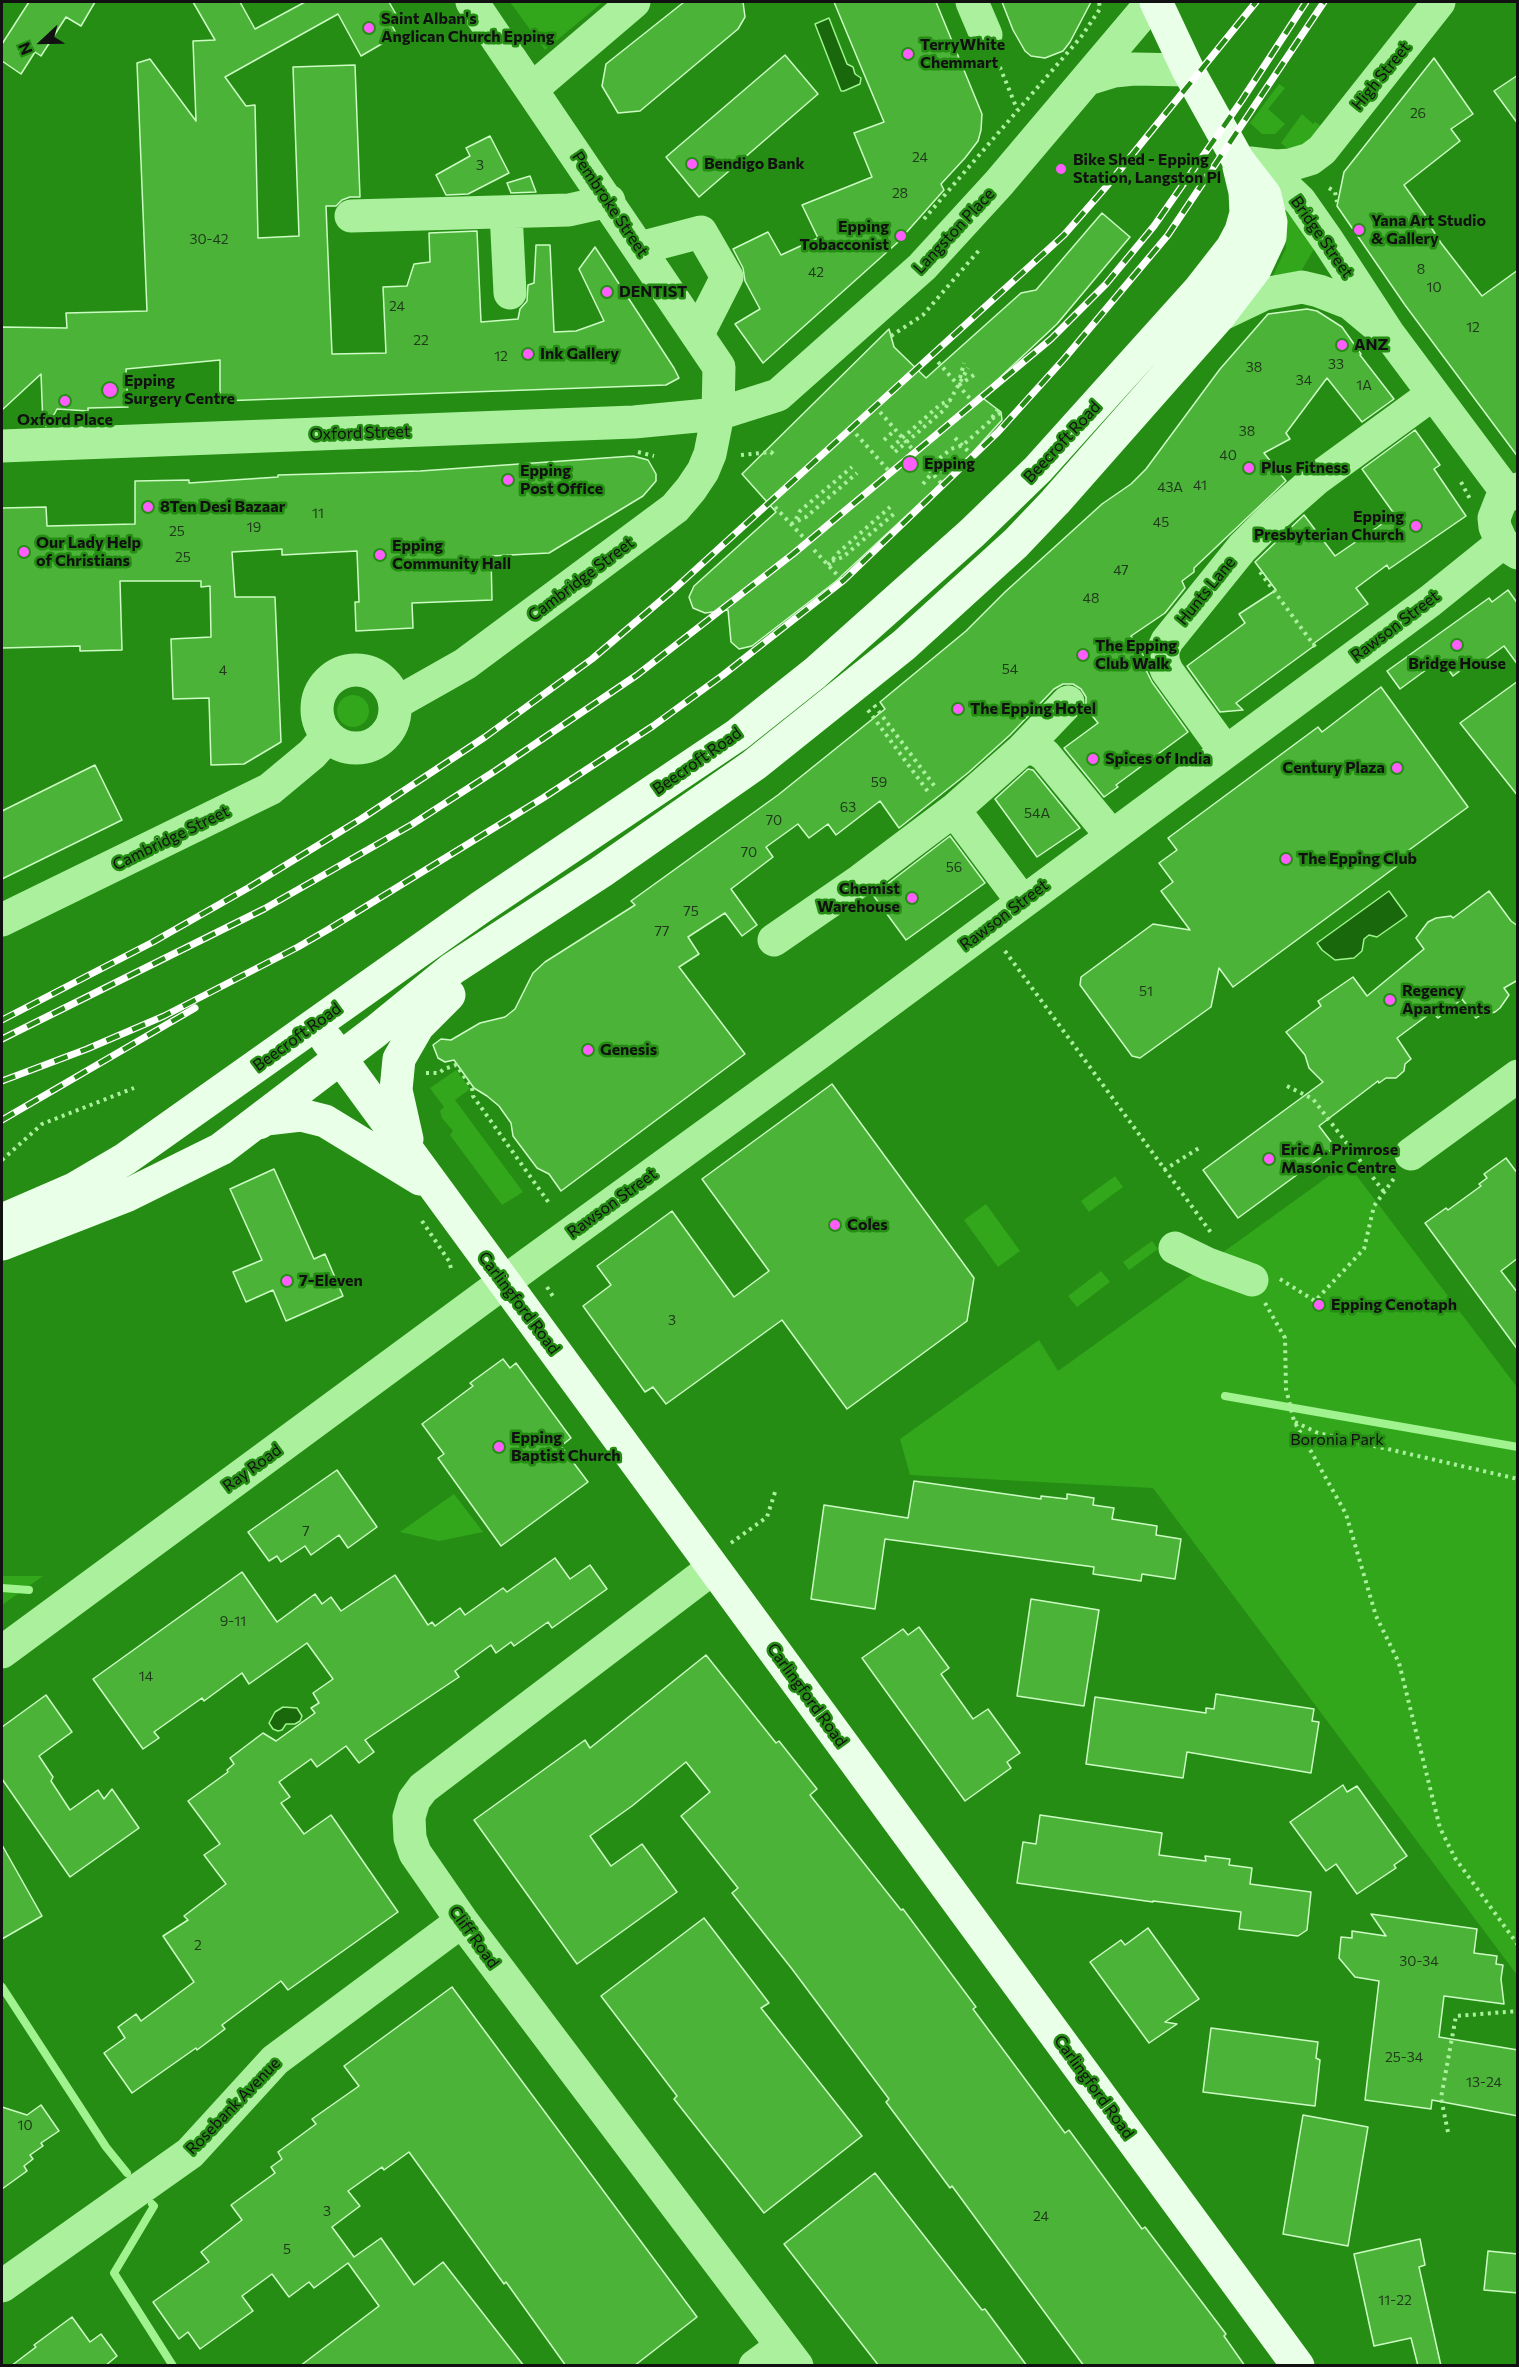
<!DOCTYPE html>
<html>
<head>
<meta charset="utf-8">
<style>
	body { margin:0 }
	#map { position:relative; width:1519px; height:2367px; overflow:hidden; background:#258d14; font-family:Commissioner,sans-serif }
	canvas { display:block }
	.frame { position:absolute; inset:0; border:3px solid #111; pointer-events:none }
	.north { position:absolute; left:12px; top:12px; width:60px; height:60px; -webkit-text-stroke:4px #258d14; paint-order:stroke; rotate:248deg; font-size:16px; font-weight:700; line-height:24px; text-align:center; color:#111 }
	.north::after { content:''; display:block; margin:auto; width:21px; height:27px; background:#111; clip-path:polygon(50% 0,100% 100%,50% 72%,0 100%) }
</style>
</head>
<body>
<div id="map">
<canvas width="1519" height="2367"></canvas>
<div class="frame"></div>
<div class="north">N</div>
</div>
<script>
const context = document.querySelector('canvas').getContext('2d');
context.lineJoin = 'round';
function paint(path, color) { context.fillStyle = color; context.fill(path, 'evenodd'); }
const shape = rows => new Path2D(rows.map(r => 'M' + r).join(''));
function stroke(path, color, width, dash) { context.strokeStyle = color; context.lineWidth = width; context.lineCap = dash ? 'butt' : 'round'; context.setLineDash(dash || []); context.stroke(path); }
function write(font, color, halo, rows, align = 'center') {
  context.font = font + ' Commissioner,sans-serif'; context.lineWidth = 5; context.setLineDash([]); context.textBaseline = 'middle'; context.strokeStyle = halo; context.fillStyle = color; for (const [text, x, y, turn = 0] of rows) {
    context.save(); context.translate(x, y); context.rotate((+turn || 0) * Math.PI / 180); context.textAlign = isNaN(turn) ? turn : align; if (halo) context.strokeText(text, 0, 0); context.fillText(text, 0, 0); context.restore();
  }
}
const green = shape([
	[510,2,603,2,545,50],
	[1279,84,1285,88,1268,109,1285,124,1275,134,1262,134,1250,123],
	[1302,114,1313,124,1315,122,1321,126,1307,145,1291,152,1281,143],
	[1286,201,1317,244,1300,273,1271,280,1286,248],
	'337 711a16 16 0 1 1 32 0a16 16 0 1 1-32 0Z',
	[456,1070,470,1089,455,1100,523,1192,502,1205,450,1135,453,1131,442,1118,440,1111,444,1107,430,1088],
	[1347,1163,1517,1387,1517,1975,1153,1488,910,1475,900,1439,1039,1340,1058,1371],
	[1115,1176,1123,1187,1089,1212,1081,1201],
	[986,1204,1020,1251,998,1267,964,1220],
	[1152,1241,1158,1249,1129,1270,1123,1262],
	[1101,1271,1110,1282,1077,1307,1068,1296],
	[454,1494,483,1532,439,1541,400,1532],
	[2,1576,43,1576,2,1605]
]);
const water = shape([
	[829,18,847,64,853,67,855,74,861,78,860,84,844,91,841,91,815,24,829,18],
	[1389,891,1407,916,1377,937,1369,935,1364,939,1362,951,1354,958,1335,960,1322,950,1317,943,1389,891],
	[283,1707,297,1708,302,1716,300,1721,295,1724,286,1724,282,1730,278,1731,273,1729,269,1723,275,1712,283,1707]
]);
const stream = shape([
	[1225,1396,1518,1447],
	[2,1588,29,1590],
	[2,1987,106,2147,127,2173],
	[152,2204,154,2206,114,2273,173,2366]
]);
const building = shape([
	[29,2,95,2,81,26,66,17,41,56,35,52,21,74,2,61,2,44,29,2],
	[193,2,240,2,255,29,305,2,389,2,397,16,389,20,397,35,361,56,338,14,225,77,246,106,255,105,258,238,299,236,293,67,355,65,360,197,350,197,342,200,336,206,326,206,332,354,386,353,383,287,407,286,414,264,430,262,429,233,477,231,481,322,518,319,520,309,527,301,528,285,534,283,536,245,550,245,554,332,576,331,604,321,579,269,595,247,674,368,679,378,666,385,220,401,220,360,126,369,128,407,88,408,88,411,57,409,48,426,43,426,41,374,2,410,2,327,67,328,66,313,147,311,137,63,150,59,196,121,193,41,215,40,193,2],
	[684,2,743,2,745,17,738,29,640,111,618,113,602,86,606,64,684,2],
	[834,2,936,2,982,114,981,130,978,141,965,158,941,184,944,190,897,243,763,363,735,324,760,309,745,281,743,268,733,249,768,232,781,255,818,238,802,205,872,177,854,133,884,122,834,2],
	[1002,2,1091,2,1070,42,1063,51,1045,58,1031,56,1025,51,1013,30,1002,2],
	[785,55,818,94,699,197,666,157,785,55],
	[1434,58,1473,114,1451,129,1460,141,1404,185,1426,216,1424,216,1441,243,1482,296,1518,270,1518,457,1405,305,1337,206,1344,172,1434,58],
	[1518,75,1518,124,1494,91,1518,75],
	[490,136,509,173,468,194,446,195,436,175,470,156,466,148,490,136],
	[530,176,536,192,511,193,507,183,530,176],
	[1102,213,1130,237,1057,324,980,396,1001,412,1002,420,964,462,835,582,752,646,739,649,731,642,728,610,705,613,693,608,689,597,694,586,776,512,742,474,889,329,894,347,926,378,1021,293,1036,290,1102,213],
	[1307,309,1317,311,1342,327,1361,354,1360,355,1394,399,1362,422,1327,378,1286,433,1290,439,1264,453,1286,481,1194,568,1194,572,1182,581,1185,588,1165,613,1131,636,1144,656,1145,668,1152,682,1188,732,1116,785,1118,787,1104,797,1064,748,1098,723,1086,708,1086,697,1081,689,1073,684,1063,684,1054,689,1010,735,969,772,899,828,880,801,836,835,828,824,809,838,798,824,766,847,773,857,731,889,757,925,742,936,725,913,688,937,699,954,679,967,745,1054,561,1191,549,1174,537,1168,513,1136,511,1123,499,1106,487,1096,474,1088,454,1060,445,1062,438,1058,433,1045,441,1039,451,1040,480,1023,505,1017,515,1009,533,973,545,962,635,905,631,901,778,795,885,709,880,702,966,631,1005,592,1102,504,1131,484,1146,469,1220,369,1268,314,1307,309],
	[1415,430,1440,465,1434,469,1466,516,1389,569,1387,565,1356,588,1368,604,1313,644,1314,646,1236,703,1243,710,1220,712,1187,666,1245,623,1239,614,1276,590,1255,562,1304,515,1335,556,1395,515,1362,469,1415,430],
	[633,456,648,460,656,474,656,481,643,496,549,553,491,556,492,600,412,603,413,628,356,631,355,602,359,602,357,551,282,555,282,549,232,552,235,597,275,597,281,742,244,764,211,765,209,698,173,699,171,639,211,637,210,586,201,587,201,581,120,581,122,650,80,651,80,646,2,648,2,508,46,507,47,526,135,524,135,481,189,480,189,483,278,477,278,475,420,471,633,456],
	[1508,590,1518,604,1518,665,1504,646,1475,667,1472,662,1453,676,1441,659,1400,689,1387,671,1489,598,1492,602,1508,590],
	[1518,681,1518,796,1460,723,1518,681],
	[1381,687,1468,807,1409,850,1412,855,1233,987,1219,968,1211,1007,1140,1058,1132,1056,1080,985,1081,977,1153,924,1190,930,1161,891,1173,882,1159,863,1177,850,1168,838,1318,727,1322,732,1381,687],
	[95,765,122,820,2,879,2,811,95,765],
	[1028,769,1033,770,1080,828,1037,857,995,799,1028,769],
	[950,836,985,883,906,940,873,895,950,836],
	[1489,891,1511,921,1518,926,1518,980,1504,988,1509,995,1500,1008,1495,1012,1487,1014,1485,1012,1476,1018,1462,999,1438,1018,1432,1012,1397,1038,1411,1059,1405,1064,1404,1071,1396,1078,1386,1078,1379,1083,1378,1081,1319,1126,1335,1147,1238,1218,1203,1170,1323,1082,1309,1068,1305,1055,1286,1032,1321,1006,1318,1001,1353,977,1367,996,1424,949,1416,938,1428,922,1436,918,1451,916,1453,918,1489,891],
	[832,1084,974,1278,967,1321,847,1409,782,1320,666,1404,653,1387,645,1392,583,1306,611,1285,597,1266,672,1211,734,1297,769,1271,702,1179,832,1084],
	[1506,1158,1518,1174,1518,1258,1501,1271,1518,1293,1518,1350,1425,1223,1446,1208,1448,1210,1481,1186,1479,1184,1487,1178,1484,1174,1506,1158],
	[274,1169,314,1259,325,1254,343,1296,286,1321,273,1290,246,1302,233,1272,262,1260,230,1189,274,1169],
	[503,1359,510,1368,516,1363,571,1438,561,1446,588,1482,501,1546,438,1458,444,1454,422,1424,473,1386,470,1383,503,1359],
	[337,1470,377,1527,348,1548,339,1535,311,1555,305,1546,281,1562,277,1556,269,1561,248,1532,337,1470],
	[914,1481,1041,1499,1041,1496,1067,1499,1067,1494,1094,1498,1093,1505,1114,1508,1112,1519,1157,1526,1156,1535,1181,1539,1175,1579,1142,1574,1141,1581,1093,1574,1094,1567,885,1539,875,1609,811,1599,824,1505,908,1518,914,1481],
	[555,1558,570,1579,590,1565,607,1589,552,1628,548,1622,514,1646,511,1642,496,1653,491,1645,455,1671,459,1677,365,1740,374,1752,359,1763,346,1746,317,1767,311,1759,279,1782,290,1797,281,1803,304,1834,331,1815,398,1912,288,1990,281,1981,222,2025,225,2029,197,2050,196,2048,132,2093,104,2053,125,2038,118,2027,136,2014,141,2021,194,1982,163,1936,188,1920,184,1916,226,1884,204,1855,220,1844,188,1801,228,1772,227,1770,234,1764,230,1758,263,1733,276,1741,315,1713,311,1708,319,1703,313,1693,333,1679,307,1643,249,1684,242,1673,204,1701,202,1698,154,1732,159,1738,143,1749,93,1679,242,1572,277,1622,315,1594,322,1604,331,1597,341,1611,395,1575,428,1625,432,1622,435,1626,460,1608,465,1615,503,1588,507,1592,555,1558],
	[1031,1599,1099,1610,1084,1706,1017,1696,1031,1599],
	[919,1627,949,1668,941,1674,973,1719,988,1709,1020,1753,1007,1762,1011,1768,965,1801,862,1658,903,1629,908,1635,919,1627],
	[706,1655,776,1743,779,1741,817,1789,810,1795,901,1910,903,1909,976,2007,973,2009,1065,2133,1069,2130,1142,2229,1145,2227,1226,2334,1224,2336,1245,2366,1084,2366,952,2186,950,2188,886,2102,889,2099,792,1969,732,1893,738,1888,681,1816,710,1792,686,1762,632,1806,590,1836,611,1866,642,1844,677,1892,577,1964,474,1820,585,1740,590,1748,706,1655],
	[1216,1694,1314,1709,1312,1721,1319,1722,1311,1773,1187,1752,1183,1778,1086,1764,1095,1697,1206,1713,1206,1708,1214,1709,1216,1694],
	[46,1695,72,1732,39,1756,53,1777,51,1781,70,1810,98,1790,104,1799,112,1789,139,1828,70,1877,2,1779,2,1727,46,1695],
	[1343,1785,1347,1792,1357,1786,1407,1856,1394,1865,1396,1868,1357,1894,1336,1864,1326,1871,1290,1822,1343,1785],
	[1040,1815,1162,1833,1159,1855,1206,1861,1205,1856,1230,1859,1229,1865,1252,1868,1250,1884,1311,1892,1307,1930,1298,1936,1239,1929,1241,1912,1153,1901,1153,1902,1017,1883,1023,1842,1036,1844,1040,1815],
	[2,1845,42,1916,2,1939,2,1845],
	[1371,1914,1477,1929,1474,1953,1497,1956,1496,1964,1503,1965,1501,1979,1504,2004,1444,1996,1439,2037,1518,2050,1518,2116,1432,2100,1431,2109,1365,2100,1379,1981,1355,1977,1339,1958,1341,1937,1352,1938,1352,1931,1386,1936,1371,1914],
	[704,1918,769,2003,761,2008,862,2136,764,2213,674,2099,677,2096,601,1996,704,1918],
	[1148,1928,1199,1999,1165,2022,1177,2024,1149,2043,1090,1962,1121,1940,1125,1945,1148,1928],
	[452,1987,697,2317,634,2366,566,2366,506,2282,504,2284,409,2152,384,2170,382,2167,348,2191,360,2206,332,2227,354,2257,381,2238,414,2285,443,2262,524,2366,300,2366,379,2306,348,2263,314,2288,309,2282,289,2297,272,2274,242,2296,253,2311,200,2349,188,2332,179,2339,153,2302,209,2262,201,2252,242,2220,231,2205,275,2173,271,2167,282,2159,278,2152,316,2124,312,2119,359,2086,344,2066,452,1987],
	[1211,2028,1318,2042,1316,2058,1320,2060,1315,2106,1203,2092,1211,2028],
	[41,2105,59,2131,41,2143,43,2146,30,2155,33,2159,24,2166,27,2171,2,2189,2,2107,27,2115,41,2105],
	[1303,2115,1368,2127,1348,2246,1283,2234,1303,2115],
	[875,2173,982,2310,985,2309,1027,2366,879,2366,784,2244,875,2173],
	[1420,2239,1425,2265,1419,2267,1441,2366,1418,2366,1411,2338,1374,2346,1354,2254,1420,2239],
	[1488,2251,1518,2254,1518,2293,1484,2290,1488,2251],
	[72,2317,90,2342,101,2334,117,2356,105,2366,11,2366,36,2347,34,2345,72,2317]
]);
const path = shape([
	[997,60,1017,109],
	[1329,188,1335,192,1337,202],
	[924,219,1081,37,1100,9,1099,2],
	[891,336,923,315,981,248],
	[938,362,972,401],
	[960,378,964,363],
	[959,385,974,375],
	[880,412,914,451],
	[992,419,1003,411],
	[856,434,889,471],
	[955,438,972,455],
	[884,440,895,430],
	[891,448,941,404,951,400],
	[638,452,654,456],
	[895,452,945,409,968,368],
	[741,455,771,452,774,455],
	[954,460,937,474,930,466,951,449,963,445,989,422,1000,406],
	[924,464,942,484],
	[1461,482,1470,499],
	[923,484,932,473],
	[775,507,806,540],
	[796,519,800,511,852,467],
	[791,524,806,517,857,473],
	[814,550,841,579],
	[832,561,843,557,895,513],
	[828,565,839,552,890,507],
	[1260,572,1316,648],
	[874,705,936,788],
	[868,710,929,793],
	[1005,951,1212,1234],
	[426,1073,439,1073,444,1069,456,1065,472,1088,473,1096,549,1203],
	[1287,1086,1313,1099,1384,1192],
	[2,1160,42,1124,134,1088],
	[1164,1170,1199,1148],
	[422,1221,449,1261,452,1272],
	[1280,1279,1315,1301,1364,1249,1374,1206,1395,1177],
	[547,1287,554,1298],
	[1265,1303,1285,1338,1286,1389,1294,1421,1346,1514,1376,1616,1399,1663,1440,1828,1455,1858,1518,1945],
	[1295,1422,1318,1433,1518,1479],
	[731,1543,767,1517,776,1489],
	[1448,2132,1441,2098,1456,2016,1518,2011]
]);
const minor = shape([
	[972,2,986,35],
	[1088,79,1114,71,1134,69,1188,70],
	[532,89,634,2],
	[1238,160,1280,182,1300,201,1328,241,1388,333,1508,494],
	[1250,163,1276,166,1290,165,1310,159,1322,150,1439,2],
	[506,212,510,293],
	[351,216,569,210,609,201],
	[640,248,701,232,727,277,698,334],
	[1220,315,1264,294,1302,287,1319,291,1350,303,1374,323],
	[2,446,634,422,718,414,778,395,922,267,999,183,1152,2],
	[1518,489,1501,500,1494,518,1495,527,1502,543,1518,553],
	'317 709a39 39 0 1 1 78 0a39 39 0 1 1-78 0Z',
	[396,703,465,664,675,508,691,489,703,471,710,454,718,414,719,367,472,2],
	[1023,749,1068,702],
	[1225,751,1167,671,1163,661,1163,650,1167,641,1242,548,1274,516,1315,480,1433,394],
	[1022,901,954,810,1023,749,1036,749,1045,755,1111,835],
	[2,920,270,789,312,754,328,736],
	[774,940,861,880,954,810],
	[1411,1154,1518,1076],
	[1175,1248,1208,1264,1252,1280],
	[713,1568,423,1788,414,1800,409,1817,410,1838,415,1853,462,1921,797,2366],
	[2,1652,530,1263,819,1053,1430,601,1502,543],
	[2,2286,190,2153,275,2060,462,1921],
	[755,2366,782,2346]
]);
const major = shape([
	[327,1040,1298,2366],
	[259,1123,266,1119,301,1115,325,1121,420,1179],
	[407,1139,396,1090,399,1059,418,1026,449,995],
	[2,1220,74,1189,125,1159,481,907,737,735,815,673,972,533,1038,469,1200,289,1232,248,1241,231,1246,213,1245,192,1239,167],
	[2,1244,128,1195,221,1149,376,1031,452,969,601,872,754,765,904,645,1016,543,1055,502,1220,315,1255,269,1270,237,1271,222,1265,195,1238,160,1188,70,1156,2]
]);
const rail = shape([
	[2,1020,153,942,248,888,361,819,485,737,592,659,672,591,1064,235,1106,187,1256,2],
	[2,1039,264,909,411,825,495,771,637,675,793,554,1051,339,1106,284,1154,226,1242,100,1306,2],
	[2,1081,87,1049,164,1016,298,947,329,929,543,798,653,726,723,675,844,580,998,432,1064,359,1168,235,1324,2],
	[2,1120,195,1008]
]);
const markers = [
	[369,28,6,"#ff5dfe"],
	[908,54,6,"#ff5dfe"],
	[692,164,6,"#ff5dfe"],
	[1061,169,6,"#ff5dfe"],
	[1359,230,6,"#ff5dfe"],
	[901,236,6,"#ff5dfe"],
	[607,292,6,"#ff5dfe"],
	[1342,345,6,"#ff5dfe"],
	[528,354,6,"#ff5dfe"],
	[110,390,8,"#ff5dfe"],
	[65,401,6,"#ff5dfe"],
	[910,464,8,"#ff5dfe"],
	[1249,468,6,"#ff5dfe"],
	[508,480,6,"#ff5dfe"],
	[148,507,6,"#ff5dfe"],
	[1416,526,6,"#ff5dfe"],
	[24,552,6,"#ff5dfe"],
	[380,555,6,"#ff5dfe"],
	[1457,645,6,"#ff5dfe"],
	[1083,655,6,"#ff5dfe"],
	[958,709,6,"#ff5dfe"],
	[1093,759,6,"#ff5dfe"],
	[1397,768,6,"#ff5dfe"],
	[1286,859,6,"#ff5dfe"],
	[912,898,6,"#ff5dfe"],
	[1390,1000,6,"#ff5dfe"],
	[588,1050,6,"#ff5dfe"],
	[1269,1159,6,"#ff5dfe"],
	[835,1225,6,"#ff5dfe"],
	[287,1281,6,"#ff5dfe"],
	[1319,1305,6,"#ff5dfe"],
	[499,1447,6,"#ff5dfe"]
];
const numberNames = [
	["26",1418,113],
	["24",920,157],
	["3",480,165],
	["28",900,193],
	["30-42",209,239],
	["8",1421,269],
	["42",816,272],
	["10",1434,287],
	["24",397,306],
	["12",1473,327],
	["22",421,340],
	["12",501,356],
	["33",1336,364],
	["38",1254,367],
	["34",1304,380],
	["1A",1364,385],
	["38",1247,431],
	["40",1228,455],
	["41",1200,485],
	["43A",1170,487],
	["11",318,513],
	["45",1161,522],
	["19",254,527],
	["25",177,531],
	["25",183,557],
	["47",1121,570],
	["48",1091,598],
	["54",1010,669],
	["4",223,670],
	["59",879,782],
	["63",848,807],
	["54A",1037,813],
	["70",774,820],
	["70",749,852],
	["56",954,867],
	["75",691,911],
	["77",662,931],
	["51",1146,991],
	["3",672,1320],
	["7",306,1531],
	["9-11",233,1621],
	["14",146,1676],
	["2",198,1945],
	["30-34",1419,1961],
	["25-34",1404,2057],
	["13-24",1484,2082],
	["10",25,2125],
	["3",327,2211],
	["24",1041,2216],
	["5",287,2249],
	["11-22",1395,2300]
];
const poiNames = [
	["Saint Alban's",381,19],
	["Anglican Church Epping",381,37],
	["TerryWhite",920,45],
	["Chemmart",920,63],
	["Bike Shed - Epping",1073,160],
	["Station, Langston Pl",1073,178],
	["Bendigo Bank",704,164],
	["Yana Art Studio",1371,221],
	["& Gallery",1371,239],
	["Epping",889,227,"right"],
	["Tobacconist",889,245,"right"],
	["DENTIST",619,292],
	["ANZ",1354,345],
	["Ink Gallery",540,354],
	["Epping",124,381],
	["Surgery Centre",124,399],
	["Oxford Place",65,420,"center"],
	["Epping",924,464],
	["Plus Fitness",1261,468],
	["Epping",520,471],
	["Post Office",520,489],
	["8Ten Desi Bazaar",160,507],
	["Epping",1404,517,"right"],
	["Presbyterian Church",1404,535,"right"],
	["Our Lady Help",36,543],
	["of Christians",36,561],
	["Epping",392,546],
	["Community Hall",392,564],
	["The Epping",1095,646],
	["Club Walk",1095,664],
	["Bridge House",1457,664,"center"],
	["The Epping Hotel",970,709],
	["Spices of India",1105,759],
	["Century Plaza",1385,768,"right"],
	["The Epping Club",1298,859],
	["Chemist",900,889,"right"],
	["Warehouse",900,907,"right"],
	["Regency",1402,991],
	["Apartments",1402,1009],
	["Genesis",600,1050],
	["Eric A. Primrose",1281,1150],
	["Masonic Centre",1281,1168],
	["Coles",847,1225],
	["7-Eleven",299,1281],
	["Epping Cenotaph",1331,1305],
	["Epping",511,1438],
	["Baptist Church",511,1456]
];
const streetNames = [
	["High Street",1381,76,-51],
	["Pembroke Street",610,204,56],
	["Langston Place",954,231,-47],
	["Bridge Street",1322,237,55],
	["Oxford Street",360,433,-2],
	["Beecroft Road",1062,442,-47],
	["Cambridge Street",581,579,-37],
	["Hunts Lane",1206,591,-51],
	["Rawson Street",1395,626,-37],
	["Beecroft Road",697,761,-35],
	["Cambridge Street",171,838,-26],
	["Rawson Street",1004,915,-37],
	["Beecroft Road",297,1037,-36],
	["Rawson Street",612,1203,-36],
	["Carlingford Road",519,1303,53],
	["Ray Road",252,1468,-36],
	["Carlingford Road",807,1695,54],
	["Cliff Road",474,1937,54],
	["Carlingford Road",1094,2087,54],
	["Rosebank Avenue",233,2106,-46]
];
const parkNames = [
	["Boronia Park",1337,1440]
];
paint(green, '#32a71c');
paint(water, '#19690c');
stroke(water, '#a0f38f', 1.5);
stroke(stream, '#a0f38f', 8);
paint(building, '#4bb438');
stroke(building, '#cdfcc4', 1.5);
stroke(path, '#aaf09d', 4, [3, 4.5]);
stroke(minor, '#aaf09d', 33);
stroke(major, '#e9ffe7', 33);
stroke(rail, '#fff', 7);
stroke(rail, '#258d14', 4.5, [14]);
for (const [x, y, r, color] of markers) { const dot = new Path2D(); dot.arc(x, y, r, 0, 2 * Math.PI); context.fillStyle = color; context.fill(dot); stroke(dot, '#258d14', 2); }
write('14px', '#203a1b', null, numberNames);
write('bold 16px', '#111', '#258d14', poiNames, 'left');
write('16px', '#111', '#258d14', streetNames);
write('16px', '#111', '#258d14', parkNames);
</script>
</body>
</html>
